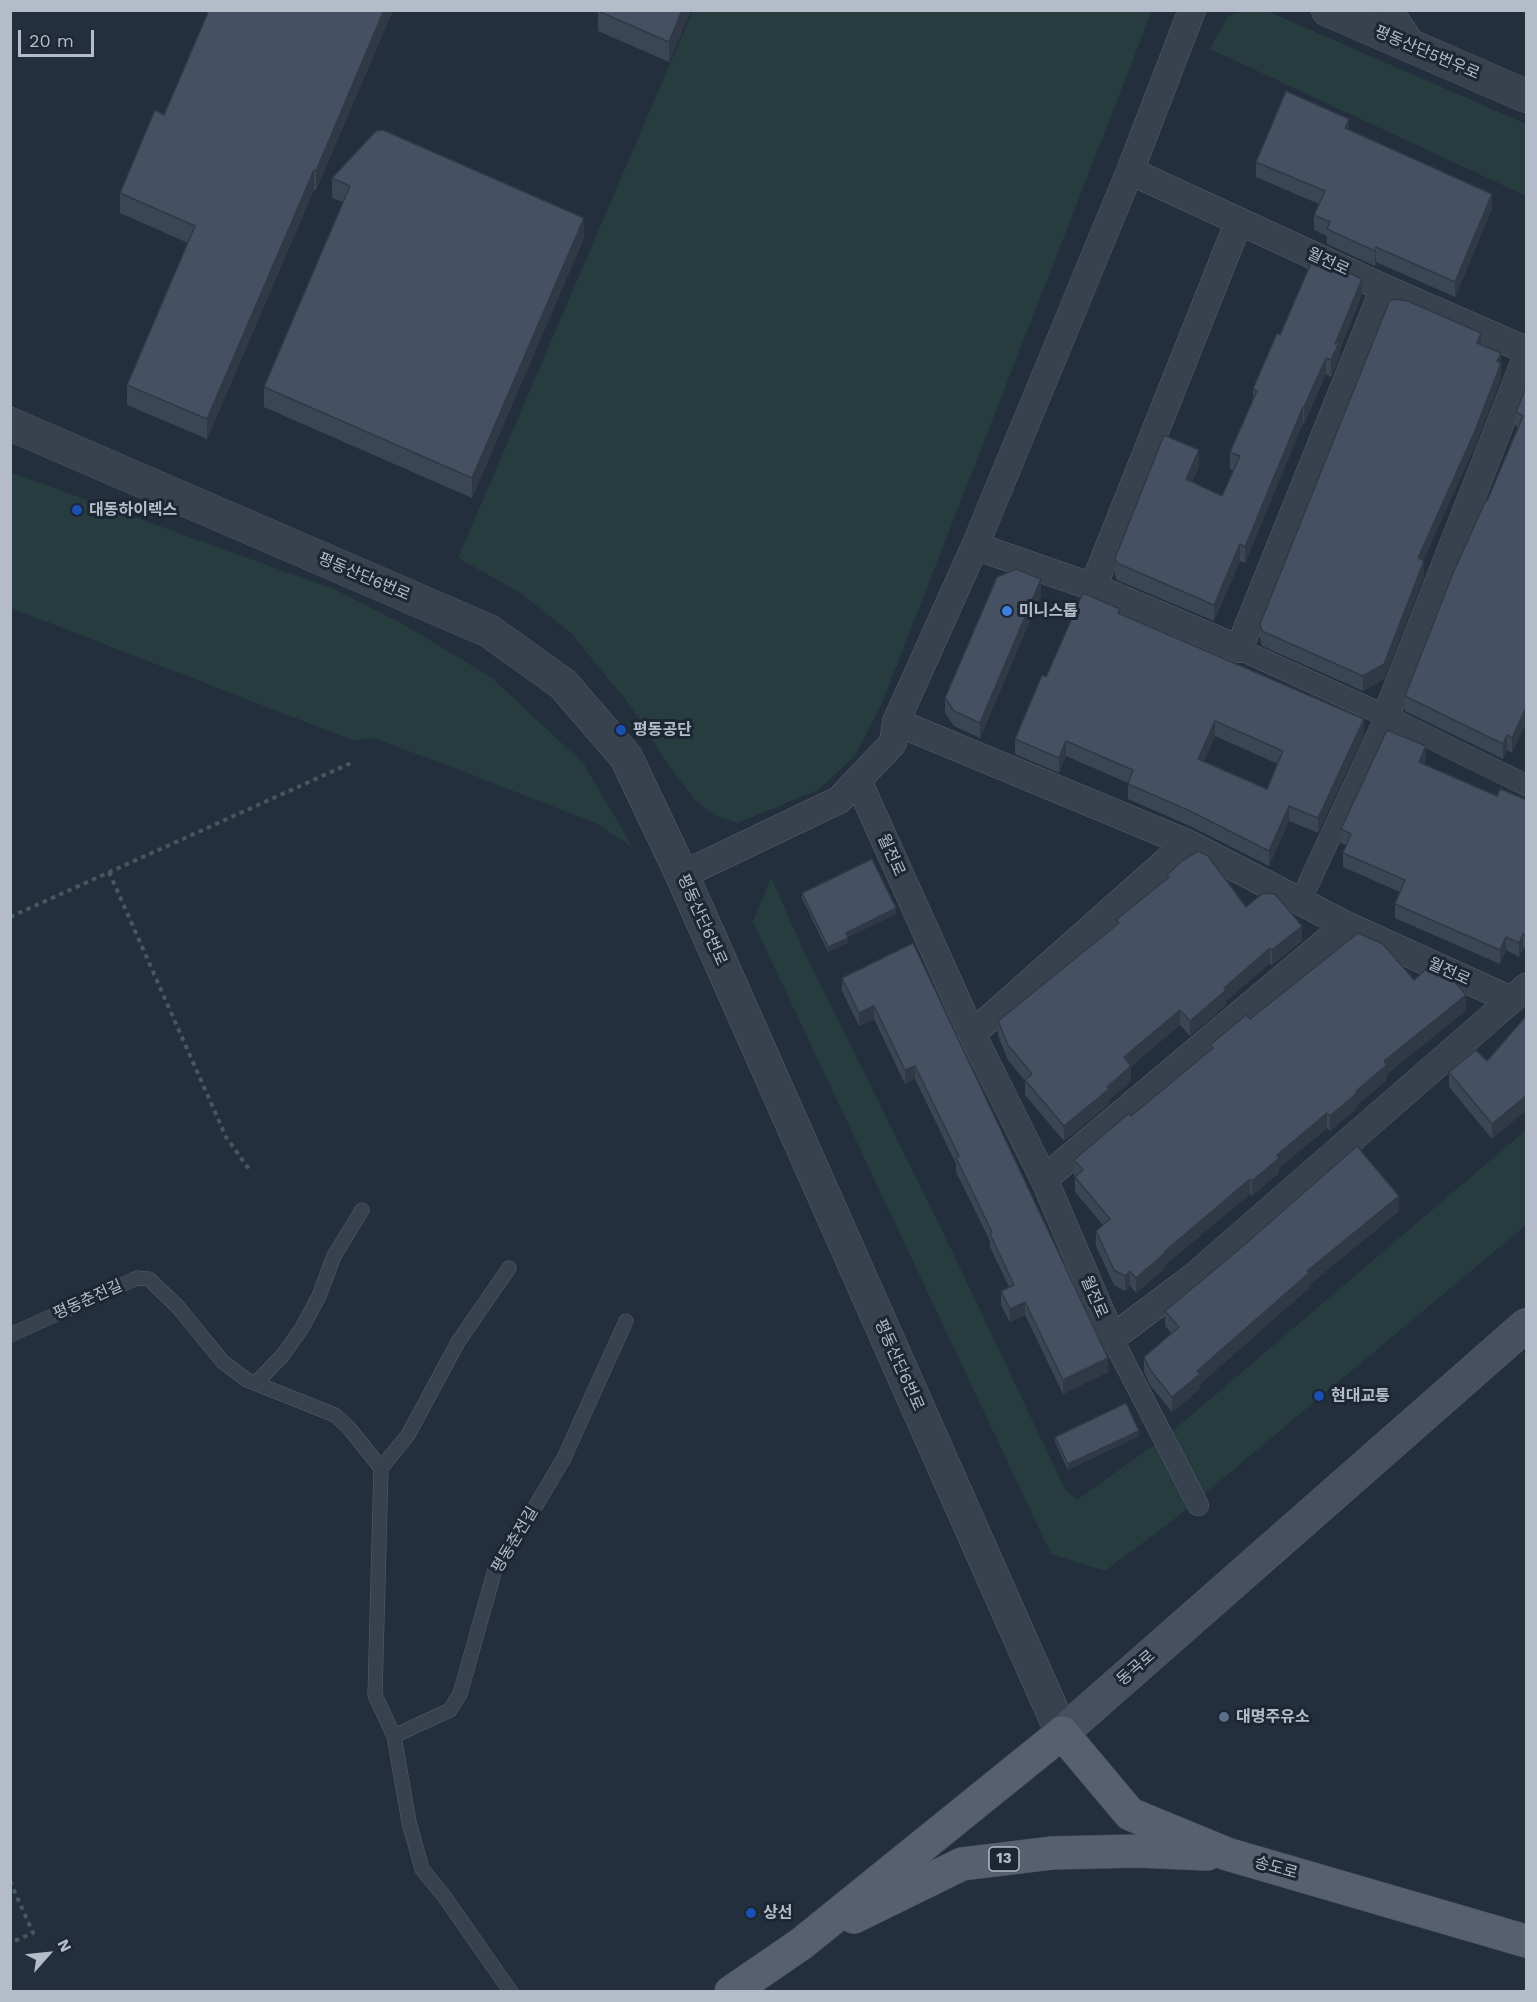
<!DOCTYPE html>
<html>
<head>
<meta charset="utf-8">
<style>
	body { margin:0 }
	#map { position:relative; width:1537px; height:2002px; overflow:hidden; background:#242f3e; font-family:"Work Sans",sans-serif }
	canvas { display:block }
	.frame { position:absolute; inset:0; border:12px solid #b4bcc9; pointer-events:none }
	.north { position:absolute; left:18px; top:1924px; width:60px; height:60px; -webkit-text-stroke:4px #1d2633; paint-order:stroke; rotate:63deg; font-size:16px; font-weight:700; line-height:24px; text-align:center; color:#b4bcc9 }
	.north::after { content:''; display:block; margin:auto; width:21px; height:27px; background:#b4bcc9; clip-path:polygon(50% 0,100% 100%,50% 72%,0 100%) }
	.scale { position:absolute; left:18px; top:30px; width:76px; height:27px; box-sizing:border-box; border:3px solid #b4bcc9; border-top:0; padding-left:8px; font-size:18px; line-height:21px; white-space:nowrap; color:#b4bcc9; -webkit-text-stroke:4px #1d2633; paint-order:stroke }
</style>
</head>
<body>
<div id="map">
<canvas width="1537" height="2002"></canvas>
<div class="frame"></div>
<div class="north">N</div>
<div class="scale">20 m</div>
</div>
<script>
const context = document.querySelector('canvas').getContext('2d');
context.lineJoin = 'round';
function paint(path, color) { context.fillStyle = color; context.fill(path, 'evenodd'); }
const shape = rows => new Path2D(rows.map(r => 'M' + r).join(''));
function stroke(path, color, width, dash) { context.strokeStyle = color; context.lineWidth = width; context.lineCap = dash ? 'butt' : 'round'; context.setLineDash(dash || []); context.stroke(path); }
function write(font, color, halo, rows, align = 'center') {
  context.font = font + ' "Work Sans","Noto Sans KR",sans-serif'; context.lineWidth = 6; context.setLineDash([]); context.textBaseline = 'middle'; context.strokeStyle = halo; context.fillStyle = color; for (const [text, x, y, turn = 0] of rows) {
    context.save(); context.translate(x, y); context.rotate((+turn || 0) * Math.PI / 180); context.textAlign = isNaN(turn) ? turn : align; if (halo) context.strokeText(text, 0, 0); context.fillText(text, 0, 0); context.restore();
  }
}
const green = shape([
	[693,10,1152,11,882,703,855,756,818,790,738,823,716,816,695,800,669,766,629,704,570,632,519,592,458,558],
	[1243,11,1267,11,1526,124,1526,196,1210,49,1228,16],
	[10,472,336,590,405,625,492,678,584,764,633,848,597,824,460,770,373,738,352,740,11,608],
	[771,877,806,956,942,1230,1065,1489,1077,1500,1168,1435,1526,1130,1526,1225,1172,1521,1105,1571,1051,1554,753,922]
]);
const path = shape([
	[109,872,226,1137,249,1169],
	[10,917,351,763],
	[10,1881,33,1933,10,1943]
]);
const service = shape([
	[509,1268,458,1342,408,1435,381,1468,375,1695,394,1736,409,1822,422,1869,444,1896,511,1992],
	[10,1335,137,1278,149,1279,178,1307,223,1362,247,1380,335,1415,349,1428,381,1468],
	[256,1383,282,1356,302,1328,319,1296,334,1256,362,1210],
	[394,1736,450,1710,460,1694,496,1566,528,1519,564,1458,626,1321]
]);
const pedestrian = shape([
	[1239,649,1386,716,1526,785],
	[1300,902,1386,716],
	[1112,1338,1198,1505]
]);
const minor = shape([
	[1389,10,1414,48],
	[1130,171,1384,288,1526,350],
	[975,546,1093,587,1239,649,1384,288],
	[1093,587,1239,221],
	[1386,716,1526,358],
	[896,722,1187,843,1346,925,1511,1000],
	[858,781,972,1034,1044,1179,1112,1338,1192,1278,1526,987],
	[682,875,839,800,893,743,896,722,975,546,1130,171,1192,10],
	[972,1034,1187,843],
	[1044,1179,1346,925]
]);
const tertiary = shape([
	[1328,10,1526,96],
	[10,424,489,631,563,684,626,757,682,875,1062,1733]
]);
const secondary = shape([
	[1062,1733,1526,1325]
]);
const primary = shape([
	[854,1917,962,1864,1052,1853,1138,1851,1207,1854],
	[731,1992,801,1944,1062,1733,1130,1814,1227,1854,1526,1941]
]);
const wall = shape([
	[209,10,393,10,316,190,314,190,207,439,127,405,127,385,188,243,120,213,120,193,164,115],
	[691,10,669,62,598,31,598,11],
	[1349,130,1492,209,1455,297,1376,262,1375,266,1327,244,1327,236,1314,230,1314,215,1319,204,1256,177,1256,162],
	[332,178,584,238,472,498,264,407,264,387,343,202,332,198],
	[1362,295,1340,349,1340,356,1331,377,1326,374,1304,424,1303,423,1245,563,1240,561,1214,621,1117,580,1115,575,1115,558,1199,466,1192,482,1222,496,1234,470,1230,469,1230,452,1253,399,1253,389,1280,335],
	[1481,344,1501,363,1501,378,1475,446,1423,560,1424,576,1384,679,1363,691,1262,646,1260,639,1260,624],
	[1527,385,1527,720,1512,753,1507,750,1503,759,1405,711,1405,696,1518,428,1516,427,1516,412],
	[1041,595,980,738,954,726,945,713,945,698],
	[1120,614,1364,734,1318,833,1289,821,1269,866,1190,826,1128,799,1128,783,1066,756,1059,773,1015,754,1015,739,1046,677],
	[1215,736,1278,764,1267,789,1204,761],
	[1426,759,1424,764,1497,796,1527,800,1527,950,1523,948,1519,957,1506,950,1500,964,1395,918,1395,904,1400,892,1343,867,1343,853,1346,845,1341,843,1341,829],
	[1167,875,1246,907,1302,941,1272,965,1270,963,1226,1001,1226,1005,1190,1036,1180,1025,1131,1066,1131,1081,1109,1100,1109,1104,1064,1141,1025,1095,1025,1081,1008,1060,998,1036,998,1021,1116,924,1116,920,1167,878],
	[802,893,896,914,848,937,848,943,828,952,802,898],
	[913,943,1108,1372,1063,1394,1025,1315,1010,1322,1001,1305,1001,1291,1009,1287,990,1247,990,1241,956,1172,956,1164,915,1079,905,1084,874,1019,859,1026,842,991,842,978],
	[1414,980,1466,1010,1387,1074,1387,1080,1357,1105,1357,1108,1330,1131,1327,1128,1279,1168,1279,1173,1252,1196,1250,1194,1165,1265,1165,1268,1136,1293,1130,1286,1125,1291,1114,1285,1096,1246,1096,1231,1103,1225,1075,1192,1075,1177,1074,1175,1074,1160,1131,1116,1210,1050,1210,1045,1250,1019],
	[1527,1015,1492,1139,1449,1087,1449,1072,1487,1061],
	[1399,1211,1309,1285,1309,1288,1200,1384,1200,1389,1172,1412,1151,1386,1144,1372,1144,1357,1172,1334,1165,1326,1165,1311],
	[1139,1436,1068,1470,1055,1442,1055,1437]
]);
const shadedWall = shape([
	[384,10,393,10,316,190,316,171],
	[682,10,691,10,669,62,669,42],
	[1349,119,1349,134,1345,128],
	[314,170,314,190,207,439,207,419],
	[1492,194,1492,209,1455,297,1455,282],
	[584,218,584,238,472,498,472,478],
	[1376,247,1376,262,1375,266,1375,251],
	[1362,279,1362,295,1340,349,1340,356,1331,377,1331,360,1335,344],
	[1481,333,1481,348,1477,343],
	[1501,353,1501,378,1475,446,1418,573,1418,558],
	[1326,358,1326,374,1304,424,1304,407],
	[1303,407,1303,423,1245,563,1245,547],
	[1199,450,1199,466,1186,496,1186,479],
	[1240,544,1240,561,1214,621,1214,605],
	[1424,561,1424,576,1384,679,1363,691,1363,676],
	[1041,579,1041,595,980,738,980,723],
	[1527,705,1527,720,1512,753,1512,738],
	[1364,719,1364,734,1318,833,1318,818],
	[1215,721,1215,736,1198,774,1198,759],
	[1507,735,1507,750,1503,759,1503,744],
	[1066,741,1066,756,1059,773,1059,758],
	[1426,746,1426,759,1419,776,1419,762],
	[1289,806,1289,821,1269,866,1269,851],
	[896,908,896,914,846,938,846,933],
	[1302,926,1302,941,1272,965,1272,950],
	[1523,934,1523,948,1519,957,1519,943],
	[1506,937,1506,950,1500,964,1500,950],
	[848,938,848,943,828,952,828,947],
	[1270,948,1270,963,1226,1001,1226,1005,1190,1036,1190,1021,1224,988],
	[1466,995,1466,1010,1387,1074,1387,1080,1357,1105,1357,1108,1330,1131,1330,1116,1356,1091,1384,1061],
	[874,1006,874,1019,859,1026,859,1013],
	[1180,1010,1180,1025,1124,1072,1124,1057],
	[915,1066,915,1079,905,1084,905,1070],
	[1131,1066,1131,1081,1109,1100,1109,1104,1064,1141,1064,1126,1107,1087],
	[1527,1095,1527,1110,1492,1139,1492,1124],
	[1327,1113,1327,1128,1279,1168,1279,1173,1252,1196,1252,1181,1277,1155],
	[1250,1179,1250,1194,1165,1265,1165,1268,1136,1293,1136,1278,1164,1252],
	[1399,1196,1399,1211,1309,1285,1309,1288,1200,1384,1200,1389,1172,1412,1172,1397,1197,1371,1307,1271],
	[1130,1271,1130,1286,1125,1291,1125,1276],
	[1025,1302,1025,1315,1010,1322,1010,1309],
	[1108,1358,1108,1372,1063,1394,1063,1380],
	[1139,1431,1139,1436,1068,1470,1068,1464]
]);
const building = shape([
	[209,10,384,10,316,171,314,170,207,419,127,385,195,226,120,193,155,110,164,115,209,10],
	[599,10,682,10,669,42,598,11,599,10],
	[1286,91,1349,119,1345,128,1492,194,1455,282,1376,247,1375,251,1327,229,1330,222,1314,215,1325,191,1256,162,1286,91],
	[383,130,584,218,472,478,264,387,350,186,332,178,376,131,383,130],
	[1314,256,1362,279,1335,344,1340,340,1331,360,1326,358,1304,407,1303,407,1245,547,1240,544,1214,605,1117,563,1115,558,1164,435,1199,450,1186,479,1222,496,1240,456,1230,452,1257,391,1253,389,1277,333,1280,335,1314,256],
	[1393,299,1408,301,1481,333,1477,343,1501,353,1497,361,1501,363,1475,431,1418,558,1424,561,1384,664,1363,676,1262,631,1260,624,1389,302,1393,299],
	[1527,385,1527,705,1512,738,1507,735,1503,744,1405,696,1453,573,1486,500,1487,501,1523,416,1516,412,1527,385],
	[1016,569,1041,579,980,723,954,711,945,698,997,577,1016,569],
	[1083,593,1120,609,1118,613,1364,719,1318,818,1289,806,1269,851,1190,811,1128,784,1133,770,1066,741,1059,758,1015,739,1042,675,1046,677,1083,593],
	[1215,721,1283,751,1267,789,1198,759,1215,721],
	[1387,730,1426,746,1419,762,1497,796,1500,789,1527,800,1527,936,1523,934,1519,943,1506,937,1500,950,1395,904,1405,880,1343,853,1351,834,1341,829,1387,730],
	[1198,851,1208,856,1246,907,1263,893,1275,894,1302,926,1272,950,1270,948,1224,988,1226,990,1190,1021,1180,1010,1124,1057,1131,1066,1107,1087,1109,1089,1064,1126,1025,1080,1032,1074,1008,1045,998,1021,1119,923,1116,920,1169,877,1167,875,1182,861,1198,851],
	[872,859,896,908,846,933,848,938,828,947,802,893,872,859],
	[1358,933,1383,944,1414,980,1430,966,1448,974,1466,995,1384,1061,1387,1065,1356,1091,1357,1093,1330,1116,1327,1113,1277,1155,1279,1158,1252,1181,1250,1179,1164,1252,1165,1253,1136,1278,1130,1271,1125,1276,1114,1270,1096,1231,1110,1219,1075,1177,1083,1170,1074,1160,1129,1113,1131,1116,1213,1048,1210,1045,1246,1015,1250,1019,1358,933],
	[913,943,1108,1358,1063,1380,1025,1302,1010,1309,1001,1291,1014,1285,990,1234,992,1232,956,1158,959,1156,915,1066,905,1070,874,1006,859,1013,842,978,913,943],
	[1527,1015,1527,1095,1492,1124,1449,1072,1476,1050,1487,1061,1527,1015],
	[1357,1146,1399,1196,1307,1271,1309,1273,1197,1371,1200,1374,1172,1397,1151,1371,1144,1357,1179,1327,1165,1311,1243,1246,1357,1146],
	[1126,1403,1139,1431,1068,1464,1055,1437,1126,1403]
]);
const markers = [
	[77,510,6,"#1a4fb4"],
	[1007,611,6,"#3f7fe0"],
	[621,730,6,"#1a4fb4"],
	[1319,1396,6,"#1a4fb4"],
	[1224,1717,6,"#5c6f8a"],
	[751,1913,6,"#1a4fb4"]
];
const shields = [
	[1004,1859,30]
];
const shieldNames = [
	["13",1004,1859]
];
const streetNames = [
	["평동산단5번우로",1427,53,23],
	["월전로",1328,262,25],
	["평동산단6번로",364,577,23],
	["월전로",891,855,66],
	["평동산단6번로",702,920,66],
	["월전로",1449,972,24],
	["월전로",1094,1297,67],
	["평동춘전길",88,1300,-24],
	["평동산단6번로",899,1365,66],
	["평동춘전길",515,1540,-59],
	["동곡로",1136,1668,-41],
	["송도로",1276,1868,16]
];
const poiNames = [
	["대동하이렉스",89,510],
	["미니스톱",1019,611],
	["평동공단",633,730],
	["현대교통",1331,1396],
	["대명주유소",1236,1717],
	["상선",763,1913]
];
paint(green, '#263c3f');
stroke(service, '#565f6c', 15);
stroke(pedestrian, '#565f6c', 22);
stroke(minor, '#565f6c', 28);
stroke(tertiary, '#565f6c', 34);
stroke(secondary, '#565f6c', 34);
stroke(primary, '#414a57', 34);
stroke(path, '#44595c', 4, [4.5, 4.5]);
stroke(service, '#38414e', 14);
stroke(pedestrian, '#38414e', 21);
stroke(minor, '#38414e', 27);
stroke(tertiary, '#38414e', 33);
stroke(secondary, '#465061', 33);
stroke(primary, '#56606e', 33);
paint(wall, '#3b4654');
paint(shadedWall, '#303945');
paint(building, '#455162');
stroke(building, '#303945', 1.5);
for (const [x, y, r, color] of markers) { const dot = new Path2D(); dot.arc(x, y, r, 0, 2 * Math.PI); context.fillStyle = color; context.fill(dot); stroke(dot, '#1d2633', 2); }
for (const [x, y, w] of shields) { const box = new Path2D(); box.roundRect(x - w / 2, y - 12, w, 24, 4.5); context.fillStyle = '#1d2633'; context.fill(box); stroke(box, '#b4bcc9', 1.5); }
write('bold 15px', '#b4bcc9', null, shieldNames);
write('16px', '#b4bcc9', '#1d2633', streetNames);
write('bold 16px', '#b4bcc9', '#1d2633', poiNames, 'left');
</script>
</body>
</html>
